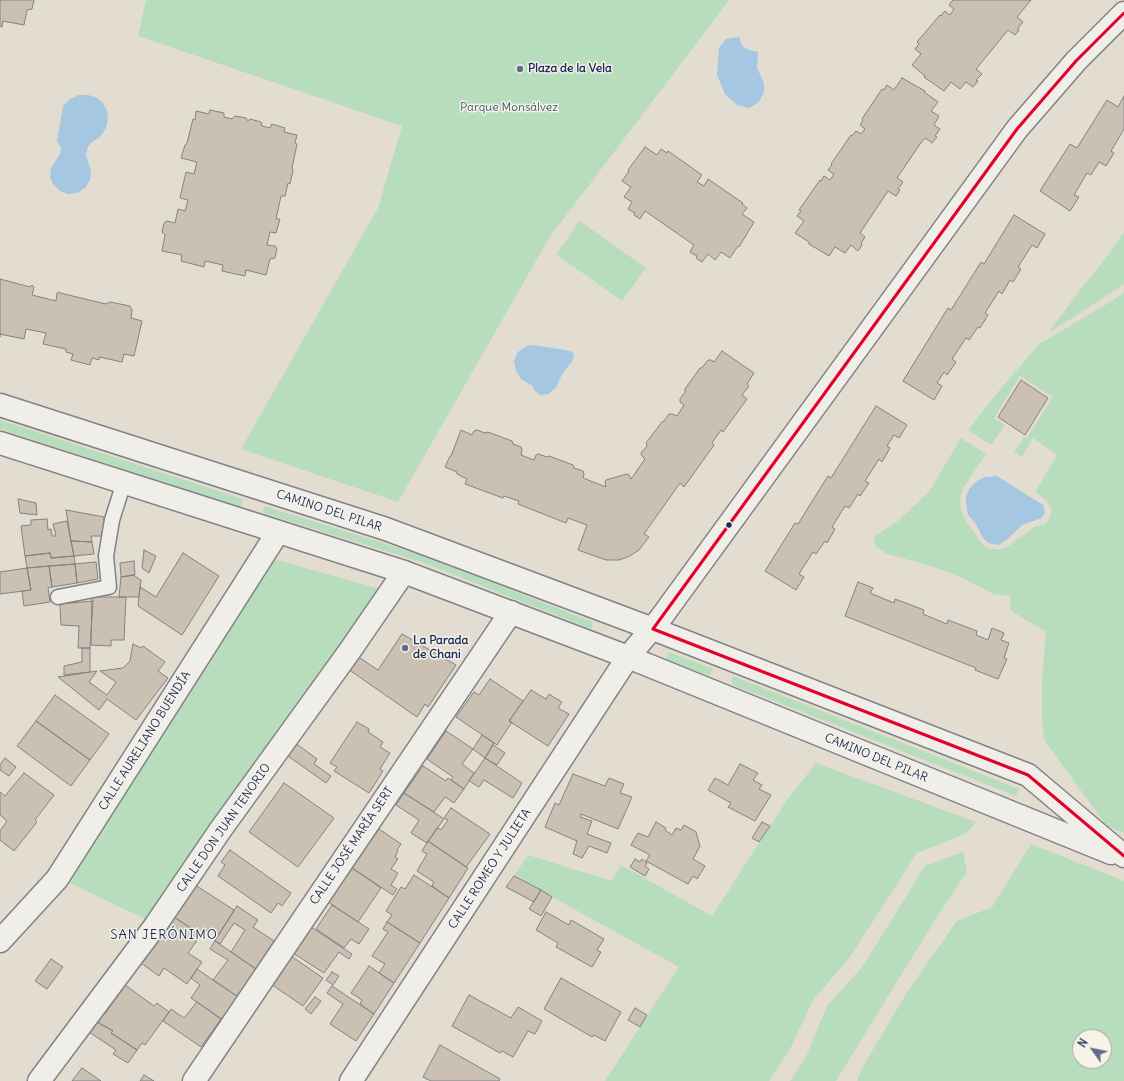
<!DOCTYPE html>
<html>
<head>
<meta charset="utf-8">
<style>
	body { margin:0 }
	#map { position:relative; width:1124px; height:1081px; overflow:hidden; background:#e3dcd1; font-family:Delius,sans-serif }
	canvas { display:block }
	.north { position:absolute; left:1072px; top:1029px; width:40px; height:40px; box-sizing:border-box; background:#f7f3e8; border:1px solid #9fa5b1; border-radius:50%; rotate:303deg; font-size:11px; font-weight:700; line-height:16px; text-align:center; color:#1b2f5e }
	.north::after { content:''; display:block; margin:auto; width:14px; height:18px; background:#616c86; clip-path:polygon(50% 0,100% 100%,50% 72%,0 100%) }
</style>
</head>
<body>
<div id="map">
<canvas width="1124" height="1081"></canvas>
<div class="north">N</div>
</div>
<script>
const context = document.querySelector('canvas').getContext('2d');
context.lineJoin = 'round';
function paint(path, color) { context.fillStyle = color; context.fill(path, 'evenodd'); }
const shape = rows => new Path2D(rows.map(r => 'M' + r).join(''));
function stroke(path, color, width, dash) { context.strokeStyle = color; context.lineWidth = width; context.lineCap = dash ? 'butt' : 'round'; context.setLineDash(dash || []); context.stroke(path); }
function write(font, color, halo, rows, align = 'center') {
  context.font = font + ' Delius,sans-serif'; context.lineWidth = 3; context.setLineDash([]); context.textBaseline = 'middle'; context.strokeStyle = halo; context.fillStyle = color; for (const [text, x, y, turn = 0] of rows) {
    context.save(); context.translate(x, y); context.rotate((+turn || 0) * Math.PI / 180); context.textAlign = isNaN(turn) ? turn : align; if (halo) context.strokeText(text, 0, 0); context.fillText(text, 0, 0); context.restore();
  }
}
const green = shape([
	[146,0,729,0,549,238,398,502,241,449,378,208,402,126,138,36],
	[580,221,646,268,622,301,556,254],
	[1124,232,1124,284,1077,315,1048,333,1084,285,1110,253],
	[1124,292,1124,833,1107,826,1044,740,1042,722,1042,680,1046,632,1010,610,1011,604,1010,596,994,594,952,573,924,564,887,554,877,547,874,542,875,536,899,520,929,492,961,438,986,454,963,488,960,499,961,510,967,523,984,546,992,549,1001,549,1007,547,1034,527,1045,524,1049,519,1052,509,1047,501,1035,492,1057,455,1033,438,1022,457,1014,452,1024,437,1027,438,1053,397,1020,376,994,418,1005,425,991,445,968,430,997,393,1039,344,1117,298],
	[0,420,243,499,241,507,0,429],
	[264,506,425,556,593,622,591,629,424,563,263,513],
	[274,559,383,590,149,921,66,881],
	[669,652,713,669,710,676,666,659],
	[733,676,1019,789,1016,796,731,684],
	[816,763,976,822,967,833,917,853,850,957,813,1000,791,1047,769,1081,605,1081,679,967,514,876,528,855,612,881,621,865,712,916,787,800],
	[1031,844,1124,881,1124,1081,857,1081,862,1068,909,989,957,921,992,907],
	[1080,1037,1104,1037,1104,1061,1080,1061],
	[963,852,967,872,935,920,836,1081,790,1081,806,1057,827,1006,863,966,925,866]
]);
const water = shape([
	[739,37,742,45,746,49,758,52,757,68,764,83,764,92,759,102,749,108,737,105,725,94,717,75,719,48,726,39],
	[79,95,88,95,95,97,102,102,107,110,108,119,106,128,100,137,92,142,88,147,86,155,91,171,90,180,85,188,77,193,68,194,60,191,53,184,50,177,51,168,60,154,61,148,57,141,63,106,70,99],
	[533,345,566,350,572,352,574,355,573,360,562,374,556,388,548,394,540,395,534,390,533,386,521,379,516,371,514,361,518,352,526,346],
	[997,476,1043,505,1045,512,1042,518,1022,525,1010,537,1002,543,998,545,988,543,983,538,976,524,968,515,966,502,966,496,970,488,977,481,985,477]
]);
const building = shape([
	[0,0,34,0,32,9,27,10,24,25,3,21,2,27,0,26,0,0],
	[953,0,1031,0,1017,17,1023,22,1018,28,1019,30,1015,35,1008,30,976,69,982,74,976,80,978,81,973,87,966,82,960,89,951,82,944,91,924,77,925,76,912,65,921,54,915,49,919,44,917,42,940,15,941,16,945,11,950,15,954,9,949,5,953,0],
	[902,78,925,91,924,92,938,102,931,111,939,116,934,125,940,129,935,136,937,137,932,143,925,138,920,144,897,178,903,182,898,189,900,190,896,196,888,191,860,233,865,237,861,243,862,245,858,251,851,245,845,253,835,247,829,256,809,244,809,242,795,233,804,221,797,216,801,211,799,210,820,180,821,181,824,176,830,180,834,174,828,170,832,165,831,164,851,135,852,136,856,131,861,134,865,129,860,125,863,120,862,119,882,89,884,90,887,85,894,90,902,78],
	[1124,96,1124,129,1111,151,1114,153,1106,166,1099,162,1091,175,1087,173,1074,195,1079,197,1070,211,1040,191,1070,144,1077,148,1107,100,1118,107,1124,96],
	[210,110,224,113,224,117,232,119,235,116,246,118,248,121,250,119,261,122,262,126,270,128,272,124,285,128,284,132,297,135,295,143,297,144,292,168,293,170,290,184,288,183,285,196,281,196,276,219,280,219,276,233,270,232,267,245,275,246,277,249,275,258,270,259,266,275,246,270,245,276,222,271,223,265,205,261,204,267,181,261,182,255,162,251,165,235,162,232,164,223,167,221,175,223,178,209,185,211,188,200,180,198,186,172,194,174,197,162,181,158,185,145,187,143,193,119,195,120,196,111,209,114,210,110],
	[645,147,657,155,661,149,667,153,668,151,702,175,697,182,704,186,708,179,743,203,742,204,747,208,742,214,754,222,739,247,738,246,730,258,721,252,715,260,708,254,702,262,696,258,697,256,690,252,694,245,645,211,640,219,634,215,635,213,628,209,632,202,624,197,631,187,622,181,629,171,628,170,645,147],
	[1014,215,1045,234,1037,248,1032,245,1018,267,1021,269,1013,282,1010,280,1002,294,999,291,985,313,988,315,980,328,978,327,969,340,966,338,952,359,956,362,947,375,944,372,937,383,942,386,934,400,903,381,948,308,951,310,981,262,984,264,1014,215],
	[0,279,30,287,32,285,34,287,32,295,56,301,57,293,59,292,60,293,106,304,110,302,130,306,132,310,131,318,142,321,134,356,124,354,122,362,99,357,99,360,92,358,90,365,71,360,73,354,66,352,66,349,43,344,46,333,26,329,24,339,0,334,0,337,0,279],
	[722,351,754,373,747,384,749,386,742,395,747,399,723,432,721,430,712,443,714,445,684,487,680,483,644,534,649,537,639,550,628,557,619,560,606,560,578,550,587,525,568,518,566,523,518,504,519,501,504,496,503,498,465,484,467,479,457,474,457,472,445,467,450,456,451,456,461,430,472,435,474,431,477,430,485,433,488,432,512,441,513,444,521,447,522,450,521,455,534,460,536,455,538,454,547,457,549,456,573,465,574,468,583,471,584,474,583,478,606,487,605,482,606,480,627,474,629,475,631,479,645,459,642,456,641,453,647,446,646,443,662,422,664,421,669,414,672,414,677,416,684,405,680,402,680,399,685,392,685,389,700,368,702,368,708,360,711,360,714,362,722,351],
	[1021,380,1048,398,1025,435,998,417,1021,380],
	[876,406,907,425,899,438,894,435,887,446,890,448,882,462,879,459,865,481,869,483,860,496,858,494,849,508,845,506,832,527,835,529,827,543,825,541,816,554,813,552,799,574,804,577,796,590,765,571,795,523,798,524,828,476,831,478,876,406],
	[18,499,36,503,37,515,20,513,18,499],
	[66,510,104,517,104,536,91,536,92,542,71,541,66,510],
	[47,519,48,530,51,529,52,536,56,536,53,524,67,521,74,556,51,558,50,553,25,556,21,526,31,525,31,520,47,519],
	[71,541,92,542,94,554,74,556,71,541],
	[144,550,156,556,149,573,142,568,144,550],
	[50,553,51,558,74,556,75,564,27,568,25,556,50,553],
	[183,553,219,576,182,635,138,606,140,587,156,597,183,553],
	[134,561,135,575,121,577,120,563,134,561],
	[96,562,98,579,77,583,75,564,96,562],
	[75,564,77,583,52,587,49,566,75,564],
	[49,566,52,587,48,588,50,602,24,606,22,591,31,590,27,568,49,566],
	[27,568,31,590,0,594,0,572,27,568],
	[133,575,141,580,139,597,119,597,121,577,133,575],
	[858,582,873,588,870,593,894,603,895,599,924,610,923,614,947,624,948,620,977,631,976,635,988,640,992,628,1004,633,1001,640,1009,643,1004,658,1007,659,998,679,975,670,976,668,845,616,858,582],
	[92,597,126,597,124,640,111,640,111,646,91,645,92,597],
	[93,601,90,648,78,648,79,626,61,625,60,604,93,601],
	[402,634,456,665,428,707,425,704,417,717,348,669,357,656,378,670,402,634],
	[133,644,141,648,143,646,165,662,158,671,168,678,136,720,107,699,99,710,58,677,97,671,89,682,107,695,116,682,100,671,123,668,130,661,133,644],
	[82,648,90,648,90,672,64,675,64,666,82,662,82,648],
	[490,679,523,701,509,721,512,722,497,745,456,717,474,692,479,695,490,679],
	[531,690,546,699,549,694,555,698,562,702,558,708,569,714,548,746,509,721,531,690],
	[55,695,109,734,90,760,36,721,55,695],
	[36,721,90,760,71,786,17,746,36,721],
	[357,722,369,729,368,732,383,742,380,747,390,753,380,769,383,771,369,793,334,771,337,767,330,763,357,722],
	[446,731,473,749,462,764,474,773,464,789,451,780,453,777,427,759,446,731],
	[482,735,494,743,485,758,473,749,482,735],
	[294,742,317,759,314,764,331,776,326,783,285,754,294,742],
	[493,745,505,753,497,765,485,758,493,745],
	[5,758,16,767,9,776,0,770,0,765,5,758],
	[485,758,522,783,513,798,484,780,479,787,469,781,485,758],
	[740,764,758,773,753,780,762,785,759,789,771,795,755,821,728,807,731,803,708,790,715,778,728,785,740,764],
	[423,766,446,781,448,778,464,789,454,803,445,797,434,812,404,793,423,766],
	[24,773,54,795,35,820,37,822,14,851,0,840,0,831,7,821,0,815,0,792,5,796,24,773],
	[573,774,605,786,609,778,624,784,620,793,632,797,618,829,581,814,580,817,592,821,587,834,611,843,607,853,589,846,582,858,573,854,577,841,545,827,555,803,559,805,573,774],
	[284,783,334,818,298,867,249,832,284,783],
	[404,793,444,819,427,843,411,833,419,820,396,805,404,793],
	[451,808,490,834,466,867,428,841,437,828,441,830,448,820,444,818,451,808],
	[656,822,666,828,665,830,672,835,676,828,681,830,684,825,696,832,700,846,693,859,705,866,697,879,693,876,688,884,646,861,650,855,631,845,638,833,648,837,656,822],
	[762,822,770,826,759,842,752,838,762,822],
	[379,829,401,844,397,850,398,851,395,857,398,859,391,869,398,873,391,885,397,889,393,895,352,868,379,829],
	[428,841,468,868,449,898,432,886,434,882,417,871,427,854,422,851,428,841],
	[230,850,291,893,282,906,278,903,271,913,218,876,225,865,221,862,230,850],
	[635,859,640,862,642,859,647,863,645,866,649,869,645,876,630,867,635,859],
	[352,868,381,888,358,922,328,902,352,868],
	[414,875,449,898,420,943,387,922,392,915,386,911,401,887,405,889,414,875],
	[514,876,541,890,534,902,506,887,514,876],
	[192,883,234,910,219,934,209,928,203,936,171,915,192,883],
	[541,890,552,897,541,916,529,909,541,890],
	[332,905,369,929,359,944,351,939,344,948,316,929,332,905],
	[237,906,258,920,253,927,274,941,256,969,231,952,245,930,234,923,220,944,215,941,237,906],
	[546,912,569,925,571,920,604,939,597,950,601,952,592,967,556,947,558,943,536,930,546,912],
	[171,915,201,935,188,953,202,962,187,984,164,968,159,976,141,963,171,915],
	[387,922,420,943,394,983,379,973,385,964,372,956,388,932,383,929,387,922],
	[311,927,352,954,349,959,339,952,324,973,293,953,311,927],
	[215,941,259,971,240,998,213,980,228,960,210,949,215,941],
	[291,956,323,978,303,1006,271,984,291,956],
	[51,959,63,967,47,989,35,981,51,959],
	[369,966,394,983,374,1014,360,1004,362,1000,351,993,369,966],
	[197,969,238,997,223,1020,191,998,200,985,191,978,197,969],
	[332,972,339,976,333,985,326,980,332,972],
	[561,978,621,1012,605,1041,594,1035,592,1037,544,1009,561,978],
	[125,985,154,1006,157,1003,169,1012,145,1045,142,1043,137,1050,111,1033,113,1031,97,1022,104,1013,105,1014,125,985],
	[332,986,374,1014,356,1041,330,1024,343,1004,327,993,332,986],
	[469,995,511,1018,518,1007,542,1021,535,1034,528,1031,513,1057,502,1051,500,1053,452,1026,469,995],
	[315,997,321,1001,311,1014,305,1009,315,997],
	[197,1002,221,1019,201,1047,163,1021,171,1009,184,1018,197,1002],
	[635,1008,647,1015,640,1027,628,1020,635,1008],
	[97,1022,113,1031,111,1033,137,1050,128,1063,113,1054,116,1050,89,1032,97,1022],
	[440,1045,500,1079,499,1081,431,1081,423,1077,440,1045],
	[82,1068,101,1081,72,1081,82,1068],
	[144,1075,154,1081,140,1081,144,1075]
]);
const service = shape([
	[58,597,109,587,106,556,112,520,124,482]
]);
const minor = shape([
	[0,941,57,879,278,532],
	[39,1081,155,926,221,829,349,652,404,572],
	[194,1081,511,612],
	[351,1081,628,657,660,619,1017,129,1076,61,1124,13]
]);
const secondary = shape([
	[0,405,386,529,653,629,1028,775,1124,856],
	[0,443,404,572,628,657,1111,853]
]);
const bus1 = shape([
	[1124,13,1076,61,1017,129,653,629,1028,775,1124,856]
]);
const markers = [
	[520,69,4,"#616c86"],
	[729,525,3.5,"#1b2f5e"],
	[405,648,4,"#616c86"]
];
const poiNames = [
	["Plaza de la Vela",528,69],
	["La Parada",413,641],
	["de Chani",413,655]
];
const parkNames = [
	["Parque Monsálvez",509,108]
];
const streetNames = [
	["CAMINO DEL PILAR",329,511,18],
	["CALLE AURELIANO BUENDÍA",145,741,-58],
	["CAMINO DEL PILAR",876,758,22],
	["CALLE DON JUAN TENORIO",224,828,-55],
	["CALLE JOSÉ MARÍA SERT",352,846,-56],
	["CALLE ROMEO Y JULIETA",490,869,-57]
];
const neighbourhoodNames = [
	["SAN JERÓNIMO",164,935]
];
paint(green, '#b8ddbd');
paint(water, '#a6c7e1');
paint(building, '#cbc1b3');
stroke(building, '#818286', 1);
stroke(service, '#818286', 17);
stroke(minor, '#818286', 25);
stroke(secondary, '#818286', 25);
stroke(service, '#f0eee9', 14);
stroke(minor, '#f0eee9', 22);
stroke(secondary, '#f0eee9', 22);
stroke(bus1, '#e4002b', 3);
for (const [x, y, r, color] of markers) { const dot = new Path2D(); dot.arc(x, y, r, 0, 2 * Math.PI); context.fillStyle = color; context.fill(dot); stroke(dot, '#f7f3e8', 1.5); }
write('bold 12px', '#1b2f5e', '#f7f3e8', poiNames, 'left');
write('12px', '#395a72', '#f7f3e8', parkNames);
write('12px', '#1b2f5e', '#f7f3e8', streetNames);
context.letterSpacing = '1px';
write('13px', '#1b2f5e', '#f7f3e8', neighbourhoodNames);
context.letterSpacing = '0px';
</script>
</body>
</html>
